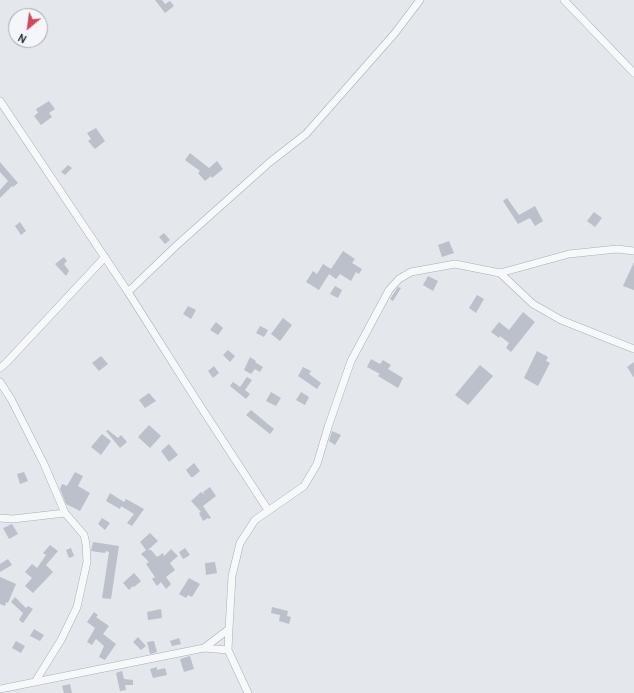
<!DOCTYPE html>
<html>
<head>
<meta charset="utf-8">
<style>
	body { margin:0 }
	#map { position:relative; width:634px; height:693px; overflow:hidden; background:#e4e7ec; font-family:Overpass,sans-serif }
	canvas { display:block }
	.north { position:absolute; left:8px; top:8px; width:40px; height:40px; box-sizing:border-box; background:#f4f6f9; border:1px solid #a4a8b1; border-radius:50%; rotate:209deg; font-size:11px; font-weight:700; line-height:16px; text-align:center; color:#2b3445 }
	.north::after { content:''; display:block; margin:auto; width:14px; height:18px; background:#d1495b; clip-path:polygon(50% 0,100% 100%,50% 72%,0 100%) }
</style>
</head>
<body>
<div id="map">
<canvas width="634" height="693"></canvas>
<div class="north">N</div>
</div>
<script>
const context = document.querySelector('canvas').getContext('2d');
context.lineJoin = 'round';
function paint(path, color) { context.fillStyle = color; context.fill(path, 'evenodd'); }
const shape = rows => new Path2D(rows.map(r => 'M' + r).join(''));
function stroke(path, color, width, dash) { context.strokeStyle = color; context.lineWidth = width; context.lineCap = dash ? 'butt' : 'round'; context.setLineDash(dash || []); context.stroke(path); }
const building = shape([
	[155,0,162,0,165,4,170,1,174,6,165,13],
	[49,101,55,109,49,113,52,117,41,125,34,116,38,113,36,109],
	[96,128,105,141,95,149,88,141,91,139,87,133],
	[190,153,209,168,217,161,223,169,212,178,211,176,205,181,198,173,200,171,185,160],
	[0,162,18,183,13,187,12,186,0,198,0,190,8,181,0,172],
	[68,165,72,168,65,175,61,172],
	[507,198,519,215,535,206,543,221,535,226,530,218,518,224,503,201],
	[594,212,602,218,595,227,587,221],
	[20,222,26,231,21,235,15,226],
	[164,233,170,240,165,244,159,237],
	[449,241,454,253,442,257,438,245],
	[343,251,355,259,352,263,362,269,359,274,356,272,351,281,340,274,336,279,329,274,319,290,306,282,313,271,317,274,323,264,331,269],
	[64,257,67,261,64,264,69,271,66,276,55,264],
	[634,262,634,290,623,286],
	[428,276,438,281,433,291,423,285],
	[335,286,342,290,338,298,330,294],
	[398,287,401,288,393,301,390,299],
	[477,295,484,299,476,313,469,308],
	[188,306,196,310,191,319,183,314],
	[523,312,535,322,511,352,506,348,509,343,500,336,499,338,491,332,499,322,509,330],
	[283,318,292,325,280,341,271,334],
	[216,322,223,328,218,335,210,330],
	[260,326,268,330,264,337,256,333],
	[228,350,235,356,230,362,223,355],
	[537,351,548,357,546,361,550,363,538,386,524,378],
	[101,356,108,364,99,371,92,363],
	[250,357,256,361,255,362,263,367,260,372,255,369,251,374,244,370],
	[371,359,380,364,383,360,391,365,388,369,403,378,398,388,378,376,380,374,367,367],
	[634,362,634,378,627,367],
	[480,365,493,376,468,405,455,395],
	[214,366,219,373,213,378,208,371],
	[303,367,311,371,309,374,321,383,317,389,298,376],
	[247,377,252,380,245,390,250,394,246,399,230,386,233,382,240,387],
	[271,392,281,398,276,406,266,401],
	[301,392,309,397,305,405,296,400],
	[149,393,156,401,145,408,139,400],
	[251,410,274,429,270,434,246,415],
	[149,425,161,436,150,448,138,437],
	[108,430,118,438,121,435,127,442,120,448,106,431],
	[332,431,341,435,335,445,329,441],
	[102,434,111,441,101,455,91,447],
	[169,444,178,455,169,462,161,451],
	[194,463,200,471,193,477,191,477,186,470],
	[24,472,28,481,20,484,17,474],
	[75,472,83,476,78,486,90,493,80,511,66,504,60,489,62,484,67,486],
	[210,487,216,496,203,506,211,518,209,519,208,518,203,521,199,513,201,512,191,501,201,492,205,495,203,492],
	[110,493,124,502,126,499,144,509,132,526,127,523,134,514,121,506,120,509,106,501],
	[102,518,110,523,105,530,98,524],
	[12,524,18,534,9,539,3,528],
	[150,533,158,541,148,550,151,550,157,557,163,553,164,556,171,549,178,556,170,563,175,570,166,577,171,584,166,589,161,582,157,586,152,579,155,577,146,564,149,562,141,554,146,550,140,542],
	[93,542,119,546,111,599,102,598,109,552,106,551,105,553,91,551],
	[50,545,58,551,46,565,53,572,33,593,25,586,32,578,25,572,32,564,37,568,46,555,43,553],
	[71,548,74,556,69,558,66,550],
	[185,548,190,555,183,559,179,552],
	[8,559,12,565,0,572,0,564],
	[215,562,217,573,206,575,205,563],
	[134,573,141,581,134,587,133,586,129,590,123,583],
	[0,577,16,584,8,603,6,602,5,606,0,604],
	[189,578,200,584,192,597,188,595,186,598,179,594],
	[15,597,26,608,28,606,33,609,23,623,19,620,23,613,11,602],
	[272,607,288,611,287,616,291,617,289,624,279,621,280,615,271,613],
	[161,609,162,618,148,620,147,612],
	[94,612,98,615,96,617,109,626,103,634,116,644,105,660,99,657,104,646,96,639,92,645,87,642,95,628,87,622],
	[34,629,44,635,40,641,30,636],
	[138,637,146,646,141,650,133,642],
	[179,638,181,644,172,646,170,641],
	[16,641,25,646,21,653,12,648],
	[154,641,157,652,150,654,147,642],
	[190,656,194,669,184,672,180,659],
	[157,667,157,670,165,668,167,675,153,678,150,669],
	[122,671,124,679,133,680,133,685,125,685,126,690,120,691,116,673],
	[70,684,72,693,64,693,62,686]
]);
const street = shape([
	[564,0,634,73],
	[0,101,128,292],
	[500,273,533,304,561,320,634,349],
	[0,368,6,363,105,257],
	[0,382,11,399,44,464,65,513,84,535,86,544,87,562,77,607,61,640,35,682],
	[268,510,197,401,128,292,177,245,270,162,306,134,395,33,420,0],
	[0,518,13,519,65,513],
	[229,629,232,576,240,543,255,520,304,486,317,464,328,427,351,361,389,290,399,279,411,272,455,264,500,273,569,254,617,249,634,251],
	[228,650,248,693],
	[0,689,204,648,228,650,229,629,204,648]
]);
paint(building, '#bbc0ca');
stroke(street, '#a9aeb7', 8);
stroke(street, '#f7f8fa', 7);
</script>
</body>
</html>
